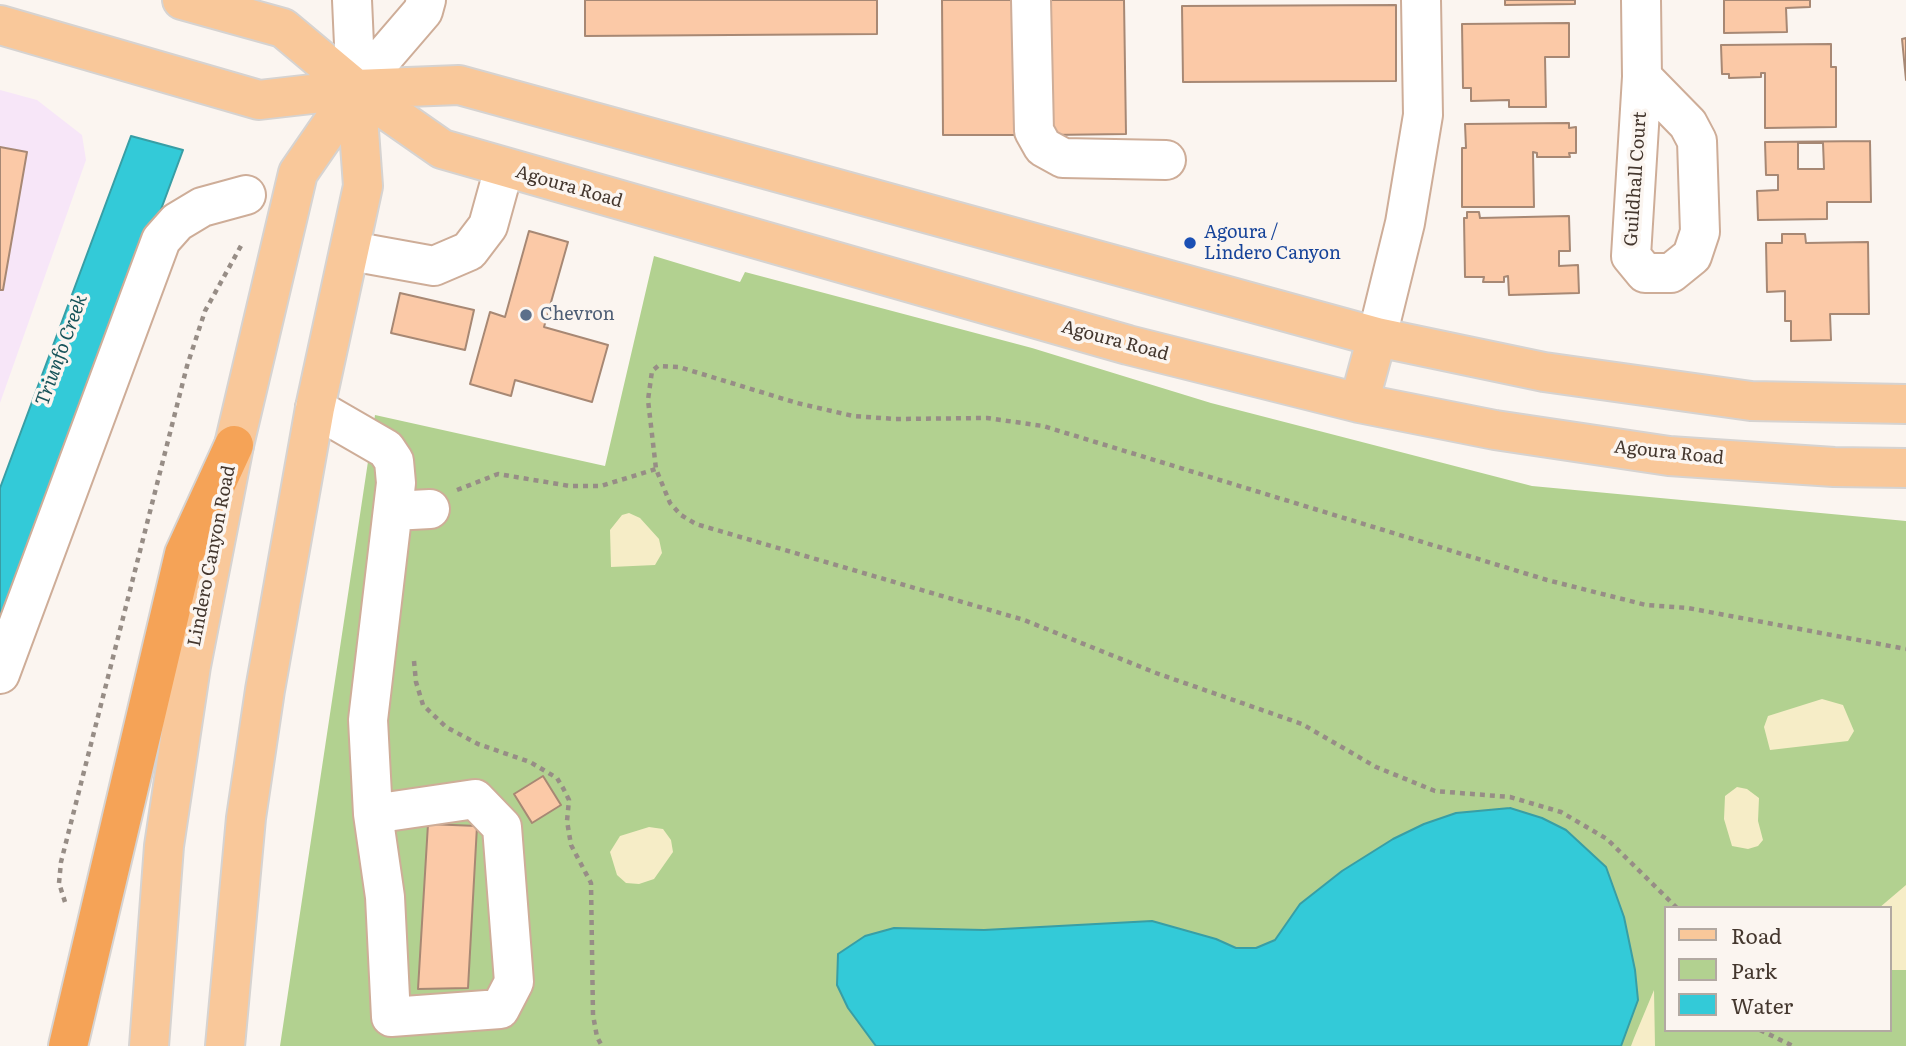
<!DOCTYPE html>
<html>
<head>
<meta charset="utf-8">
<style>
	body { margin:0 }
	#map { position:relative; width:1906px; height:1046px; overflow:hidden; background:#fbf5f0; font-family:Literata,serif }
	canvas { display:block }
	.legend { position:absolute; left:1664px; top:906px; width:228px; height:126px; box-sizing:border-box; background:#fbf5f0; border:2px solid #b2a9a2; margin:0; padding:9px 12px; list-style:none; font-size:21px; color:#44372e }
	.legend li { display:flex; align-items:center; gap:14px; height:35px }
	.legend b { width:35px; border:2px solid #b2a9a2 }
</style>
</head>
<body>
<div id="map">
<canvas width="1906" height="1046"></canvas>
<ul class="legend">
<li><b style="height:9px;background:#f9c89a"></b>Road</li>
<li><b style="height:19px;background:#b2d190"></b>Park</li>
<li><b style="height:19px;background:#33cad8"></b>Water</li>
</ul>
</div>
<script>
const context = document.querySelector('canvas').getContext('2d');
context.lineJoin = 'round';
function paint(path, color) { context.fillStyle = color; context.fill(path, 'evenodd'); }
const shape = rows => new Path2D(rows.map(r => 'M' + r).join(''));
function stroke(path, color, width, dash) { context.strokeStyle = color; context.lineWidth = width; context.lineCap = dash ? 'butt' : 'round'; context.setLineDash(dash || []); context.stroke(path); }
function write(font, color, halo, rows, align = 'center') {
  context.font = font + ' Literata,serif'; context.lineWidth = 7; context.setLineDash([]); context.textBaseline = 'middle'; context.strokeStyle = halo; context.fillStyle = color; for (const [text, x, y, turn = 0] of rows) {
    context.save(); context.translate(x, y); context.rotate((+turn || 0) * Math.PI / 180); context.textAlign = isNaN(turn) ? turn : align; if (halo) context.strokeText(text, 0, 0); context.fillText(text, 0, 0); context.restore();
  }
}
const commercial = shape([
	[0,90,37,100,82,135,86,160,0,403]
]);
const green = shape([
	[654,256,740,282,745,272,1032,348,1211,403,1532,486,1906,521,1906,1046,280,1046,375,415,605,466],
	[1666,908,1890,908,1890,1030,1666,1030]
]);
const sand = shape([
	[629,513,640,518,659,539,662,553,655,565,611,567,610,530,622,515],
	[1822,699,1843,705,1854,731,1848,741,1770,750,1764,727,1768,716],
	[1737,787,1747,789,1759,798,1758,821,1763,840,1758,846,1748,849,1732,846,1724,819,1725,796],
	[649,827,663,829,671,840,673,852,654,879,639,884,626,883,617,875,610,852,620,836],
	[1906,885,1906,970,1890,970,1890,908,1879,908],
	[1654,990,1655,1046,1631,1046,1634,1038]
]);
const water = shape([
	[131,136,183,150,0,644,0,488,131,136],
	[1510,808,1542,818,1566,830,1606,867,1624,917,1635,970,1638,1000,1621,1046,876,1046,848,1008,837,985,838,954,865,936,894,928,984,930,1152,921,1216,939,1236,948,1256,948,1275,940,1300,904,1342,871,1393,839,1424,824,1456,813,1510,808]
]);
const building = shape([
	[585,0,877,0,877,34,585,36,585,0],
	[942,0,1018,0,1020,135,943,135,942,0],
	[1048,0,1124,0,1126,134,1050,135,1048,0],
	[1505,0,1575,0,1575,4,1505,5,1505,0],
	[1724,0,1810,0,1810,7,1786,8,1787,32,1724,33,1724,0],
	[1396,5,1396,81,1183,82,1182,6,1396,5],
	[1569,23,1569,57,1545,57,1546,107,1509,107,1509,100,1471,101,1471,88,1463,88,1462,24,1569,23],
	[1906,38,1906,80,1902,39,1906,38],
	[1831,44,1831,67,1836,67,1836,127,1765,128,1765,73,1761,73,1761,77,1729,78,1729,74,1722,74,1721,45,1831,44],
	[1569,123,1569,128,1576,127,1576,153,1569,153,1570,157,1537,157,1537,153,1533,152,1534,207,1462,207,1462,148,1466,148,1465,124,1569,123],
	[1870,141,1871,202,1827,202,1827,219,1758,220,1757,191,1778,190,1778,175,1766,175,1765,142,1870,141],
	[1798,143,1823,143,1824,169,1798,169,1798,143],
	[0,147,27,152,3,290,0,290,0,147],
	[1467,212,1479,212,1480,218,1569,216,1570,251,1559,251,1559,266,1578,265,1579,293,1509,295,1508,276,1504,277,1504,282,1483,282,1484,277,1465,277,1464,218,1467,218,1467,212],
	[529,231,568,242,544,327,608,345,592,402,515,380,511,396,470,384,490,312,505,317,529,231],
	[1782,234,1805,234,1806,243,1868,242,1869,314,1830,314,1831,340,1791,341,1791,321,1785,321,1785,291,1767,292,1766,243,1782,243,1782,234],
	[400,293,474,310,465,350,391,333,400,293],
	[543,776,561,805,532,823,514,794,543,776],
	[428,824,477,826,468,988,418,989,428,824]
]);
const path = shape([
	[457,490,498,474,570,486,601,486,656,469],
	[414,661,416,682,423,705,446,727,478,744,530,762,557,778,563,788,569,800,567,821,571,845,591,883,593,1015,597,1037,602,1046],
	[65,902,59,883,61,862,187,366,205,311,242,244],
	[1677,908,1607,839,1561,812,1510,797,1435,791,1376,767,1302,724,1156,673,1024,620,696,524,681,515,670,503,656,469,648,400,652,371,658,366,679,367,797,403,853,416,895,419,987,418,1043,426,1547,580,1646,605,1688,608,1906,649],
	[1760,1030,1793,1046]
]);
const minor = shape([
	[352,0,356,89],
	[1031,0,1034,131,1043,147,1063,158,1166,160],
	[1641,0,1642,77,1631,256,1645,273,1671,273,1692,256,1700,232,1697,141,1688,124,1642,77],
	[356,89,423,11,426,0],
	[351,251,434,266,469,251,488,226,504,168],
	[1377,337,1405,223,1423,115,1421,0],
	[315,408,386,449,394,461,396,483,368,720,373,814,385,897,391,1017,500,1009,514,982,502,827,475,799,373,814],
	[393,511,430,509],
	[0,674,161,240,177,222,202,207,246,195]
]);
const major = shape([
	[182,0,283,28,356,89,442,149,1128,345,1359,403,1495,430,1669,456,1834,467,1906,468],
	[0,25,259,100,356,89,459,85,1377,337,1544,372,1751,401,1906,404],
	[1359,403,1377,337],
	[149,1046,164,846,191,666,234,445,298,173,356,89],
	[225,1046,246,818,265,690,315,408,363,186,356,89]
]);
const highway = shape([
	[68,1046,184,554,234,445]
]);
const markers = [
	[1190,243,7,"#1a4fb4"],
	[526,315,7,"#5c6f8a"]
];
const streetNames = [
	["Guildhall Court",1636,179,-86],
	["Agoura Road",569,187,16],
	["Agoura Road",1115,341,15],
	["Agoura Road",1669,453,6],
	["Lindero Canyon Road",212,556,-79]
];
const transitNames = [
	["Agoura /",1204,233],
	["Lindero Canyon",1204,254]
];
const serviceNames = [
	["Chevron",540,315]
];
const waterNames = [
	["Triunfo Creek",62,350,-70]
];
paint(commercial, '#f7e6f8');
paint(green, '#b2d190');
paint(sand, '#f6edc7');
paint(water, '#33cad8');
stroke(water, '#389ea5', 2);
paint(building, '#fbc9a7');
stroke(building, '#a78874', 2);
stroke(minor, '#cead98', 42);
stroke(major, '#d6d3d1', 42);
stroke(highway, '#d6d3d1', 42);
stroke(path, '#978d86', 4.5, [5, 5]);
stroke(minor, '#fff', 38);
stroke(major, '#f9c89a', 38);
stroke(highway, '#f5a357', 38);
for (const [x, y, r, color] of markers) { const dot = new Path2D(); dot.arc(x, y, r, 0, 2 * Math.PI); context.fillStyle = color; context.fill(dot); stroke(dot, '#fbf5f0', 2.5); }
write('18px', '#44372e', '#fbf5f0', streetNames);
write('18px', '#164399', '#fbf5f0', transitNames, 'left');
write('18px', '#4e5e75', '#fbf5f0', serviceNames, 'left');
write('italic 19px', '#175359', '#fbf5f0', waterNames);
</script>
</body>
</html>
